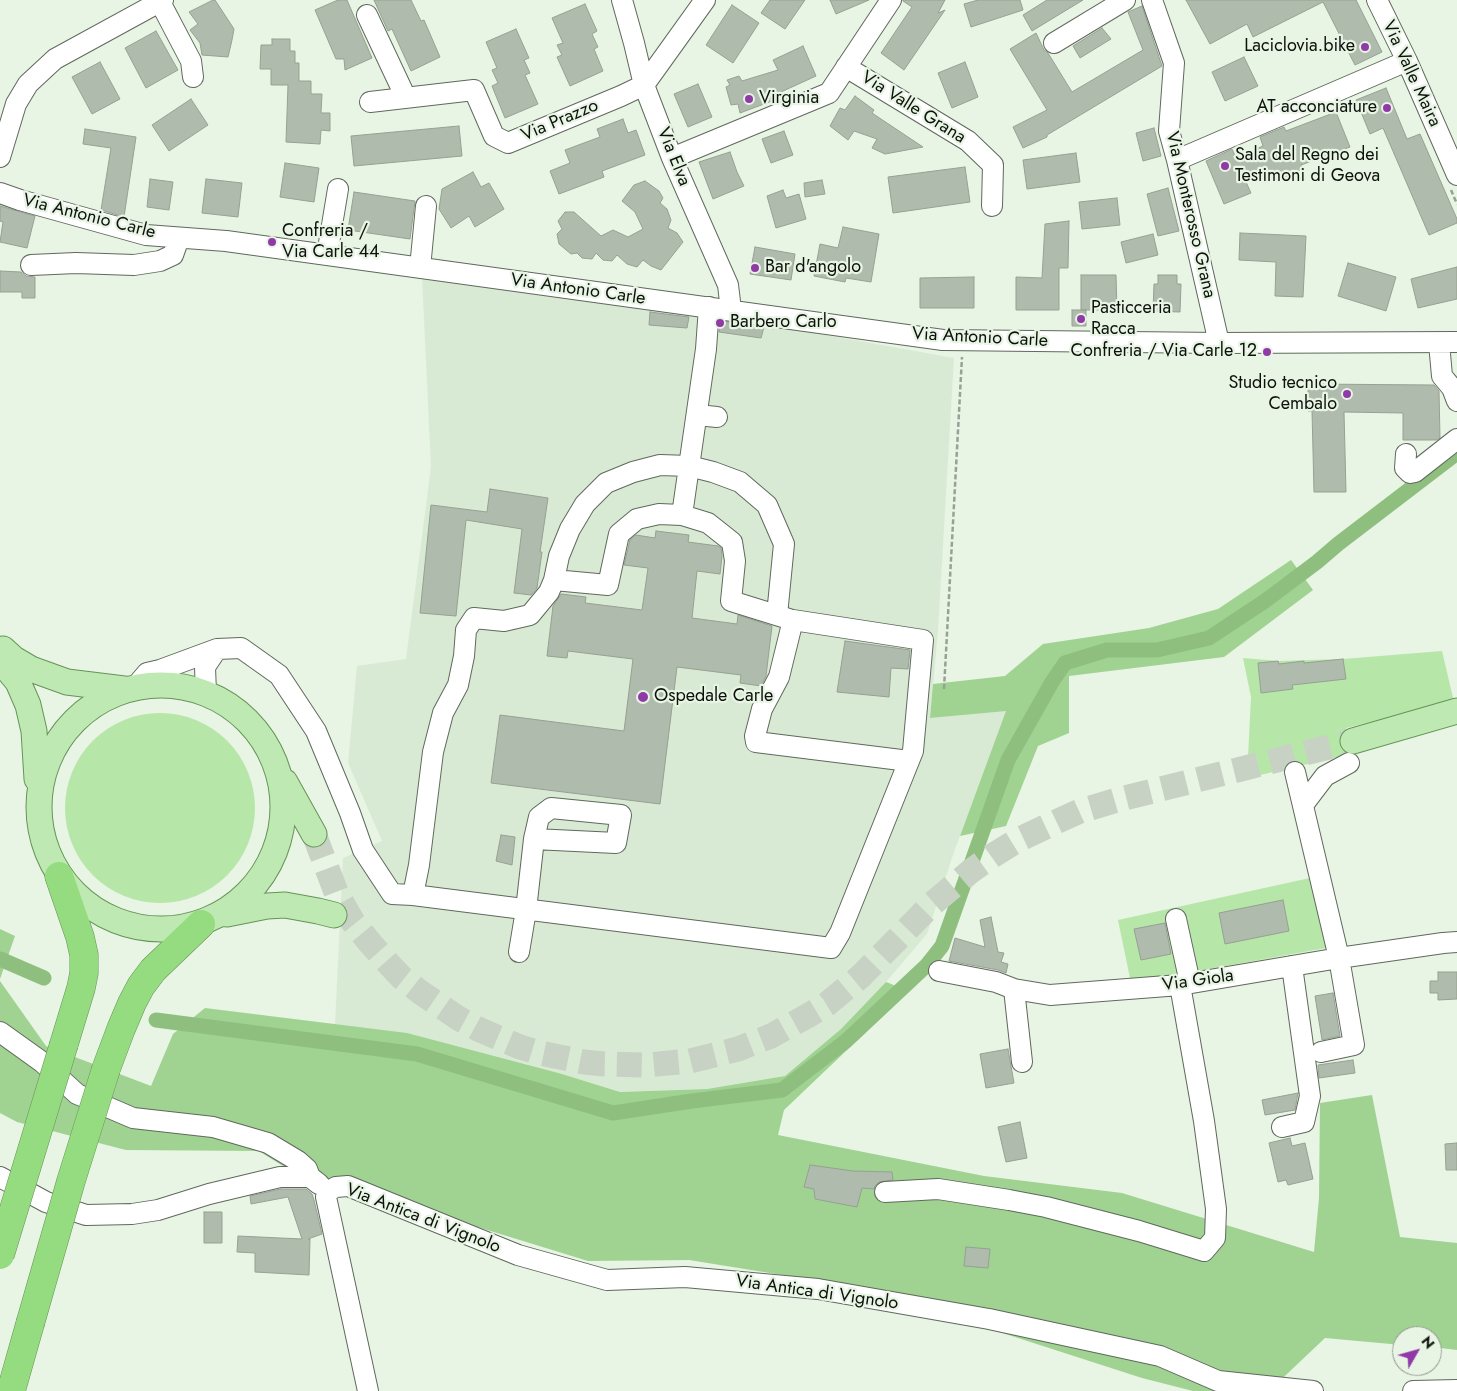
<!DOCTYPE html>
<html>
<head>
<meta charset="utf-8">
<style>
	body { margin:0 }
	#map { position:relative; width:1457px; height:1391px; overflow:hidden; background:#e8f4e4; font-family:Jost,sans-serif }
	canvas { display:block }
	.north { position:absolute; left:1392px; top:1326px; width:50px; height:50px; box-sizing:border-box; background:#e8f4e4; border:1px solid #90998e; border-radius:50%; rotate:52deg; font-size:14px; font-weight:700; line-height:20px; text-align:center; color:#0d110c }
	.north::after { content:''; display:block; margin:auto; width:18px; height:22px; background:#903aa7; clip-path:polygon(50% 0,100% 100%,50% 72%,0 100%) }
</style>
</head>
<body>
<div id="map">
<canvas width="1457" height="1391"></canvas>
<div class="north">N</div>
</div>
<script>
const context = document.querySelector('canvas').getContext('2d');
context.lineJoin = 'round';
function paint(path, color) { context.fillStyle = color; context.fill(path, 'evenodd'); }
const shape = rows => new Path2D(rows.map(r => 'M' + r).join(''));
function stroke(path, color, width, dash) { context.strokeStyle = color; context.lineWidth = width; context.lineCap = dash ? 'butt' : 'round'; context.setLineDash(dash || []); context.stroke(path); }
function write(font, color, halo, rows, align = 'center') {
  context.font = font + ' Jost,sans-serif'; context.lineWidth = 4.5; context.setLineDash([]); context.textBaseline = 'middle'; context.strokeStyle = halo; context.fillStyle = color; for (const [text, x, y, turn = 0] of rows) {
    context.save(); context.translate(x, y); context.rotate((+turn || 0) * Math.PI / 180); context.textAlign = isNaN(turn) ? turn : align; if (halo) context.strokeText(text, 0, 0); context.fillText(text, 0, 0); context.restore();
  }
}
const built = shape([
	[422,278,650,310,765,324,954,358,938,631,930,718,1007,710,955,849,927,934,886,982,841,1029,785,1076,707,1089,620,1092,562,1074,335,1024,343,858,382,841,348,763,357,666,406,659,431,467]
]);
const green = shape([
	[1442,651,1454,702,1346,728,1351,754,1247,778,1251,697,1243,658,1278,661,1343,659],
	'65 808a95 95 0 1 1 190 0a95 95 0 1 1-190 0Z',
	[1310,878,1326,948,1131,983,1118,920]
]);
const forest = shape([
	[1291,560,1313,590,1224,657,1069,676,1069,733,1038,746,1006,826,960,836,1006,711,930,718,933,684,1005,676,1043,644,1149,628,1218,609],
	[0,929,15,936,0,979],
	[0,981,46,1046,151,1086,173,1034,205,1008,407,1033,562,1074,620,1092,707,1089,785,1076,841,1029,886,982,909,991,784,1110,778,1135,984,1176,1122,1193,1314,1252,1319,1198,1320,1103,1372,1095,1400,1237,1457,1243,1457,1350,1432,1347,1432,1336,1402,1336,1402,1345,1325,1338,1269,1391,1193,1391,1142,1378,863,1288,689,1260,588,1261,286,1168,259,1151,126,1150,17,1122,0,1113]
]);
const canal = shape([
	[0,959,44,978],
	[156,1020,417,1054,613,1113,692,1101,782,1090,846,1041,927,965,942,946,1008,760,1052,682,1065,663,1107,650,1157,650,1209,638,1265,601,1317,562,1338,544,1457,453]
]);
const building = shape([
	[213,0,215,0,234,29,232,40,228,57,202,55,200,43,190,30,198,24,189,12,213,0],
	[338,0,347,0,372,58,345,70,344,59,336,59,315,10,338,0],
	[374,0,411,0,421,21,424,20,440,57,411,71,392,29,388,31,374,0],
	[770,0,805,0,785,29,761,13,770,0],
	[830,0,869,0,836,14,830,0],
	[903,0,945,0,938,13,945,10,904,70,881,53,912,7,903,1,903,0],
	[978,0,1020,0,1023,10,971,27,964,4,978,0],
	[1047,0,1083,0,1032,31,1023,15,1047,0],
	[1186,0,1356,0,1382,52,1355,65,1323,2,1253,37,1247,24,1210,44,1186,0],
	[585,4,597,31,592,34,598,47,594,49,603,71,570,86,557,57,562,55,557,45,563,43,552,18,585,4],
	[732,5,759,23,733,63,706,45,732,5],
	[1142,6,1162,66,1047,135,1047,137,1023,148,1013,127,1047,110,1010,49,1036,33,1044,50,1048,53,1072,92,1143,50,1128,12,1142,6],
	[1102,28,1111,39,1080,58,1073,46,1102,28],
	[516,29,529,58,524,60,530,73,525,75,538,104,505,118,492,86,498,83,492,70,497,68,486,42,516,29],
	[156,31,178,70,146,88,125,48,156,31],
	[272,39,290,39,290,51,295,51,295,63,299,63,299,81,311,81,311,94,322,94,321,113,330,113,330,131,321,130,320,144,286,142,288,85,271,85,271,69,260,69,261,45,272,45,272,39],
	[803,46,816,76,770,97,772,101,740,113,738,104,731,105,726,87,730,85,727,80,739,76,742,81,778,70,773,60,803,46],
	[1244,57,1258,86,1225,101,1212,72,1244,57],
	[100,62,120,99,92,114,72,77,100,62],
	[965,62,978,97,952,108,938,73,965,62],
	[698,84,712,117,688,127,674,94,698,84],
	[1386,88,1407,139,1420,134,1457,219,1457,223,1429,235,1383,128,1370,134,1356,100,1386,88],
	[855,96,874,110,872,113,923,147,885,154,872,148,877,139,854,131,848,140,830,126,840,108,845,110,855,96],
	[191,99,208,125,169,151,152,125,191,99],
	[1336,112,1350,147,1301,165,1302,169,1278,180,1274,171,1246,182,1251,193,1224,204,1206,161,1232,149,1236,158,1263,146,1260,137,1284,127,1286,131,1336,112],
	[623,119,628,133,636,130,645,155,602,171,604,177,559,194,550,171,570,163,565,150,600,137,597,129,623,119],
	[459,126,462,156,354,166,351,136,459,126],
	[1154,128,1161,156,1143,161,1136,133,1154,128],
	[85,129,136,137,124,217,101,210,111,148,83,144,85,129],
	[784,131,793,155,771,163,762,139,784,131],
	[730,152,737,172,744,186,713,199,699,162,730,152],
	[1076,153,1080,182,1027,189,1023,160,1076,153],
	[285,163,319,168,314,202,280,197,285,163],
	[965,167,970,202,893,213,888,177,965,167],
	[473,172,481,187,489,183,504,209,475,227,469,216,451,228,439,209,442,189,473,172],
	[150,179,173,182,169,210,147,207,150,179],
	[206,179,242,183,238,217,202,213,206,179],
	[822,180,825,194,805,197,804,183,822,180],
	[645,181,659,191,663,198,660,203,667,209,671,220,668,228,677,233,683,242,661,270,651,266,643,260,637,267,627,264,617,255,612,261,603,260,596,253,592,259,582,258,577,253,571,254,559,244,557,234,562,229,558,221,565,212,574,212,601,236,613,230,628,237,643,229,635,212,622,201,634,185,645,181],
	[1168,188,1179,231,1158,236,1147,194,1168,188],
	[783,190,786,198,799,194,806,219,776,228,767,196,783,190],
	[354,192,415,201,410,239,348,230,354,192],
	[1117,198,1120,225,1082,229,1079,202,1117,198],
	[0,206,35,216,27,248,0,242,3,222,0,221,0,206],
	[1069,221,1068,268,1059,268,1059,310,1016,310,1016,277,1042,278,1045,224,1069,221],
	[843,227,879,234,871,282,846,278,845,282,814,276,820,244,838,248,843,227],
	[1240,233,1306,236,1303,297,1275,296,1276,262,1239,260,1240,233],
	[1153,234,1158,255,1126,263,1121,242,1153,234],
	[755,247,795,254,791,280,750,274,755,247],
	[1348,263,1396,277,1386,311,1338,296,1348,263],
	[1457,267,1457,299,1418,308,1411,279,1457,267],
	[0,271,21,272,26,276,35,277,35,298,22,298,22,292,0,292,0,271],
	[1081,275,1116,275,1117,310,1081,310,1081,275],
	[1158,275,1177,275,1177,284,1181,284,1180,312,1153,311,1154,284,1158,284,1158,275],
	[974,277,974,308,920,308,920,278,974,277],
	[1072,310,1086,310,1086,326,1072,326,1072,310],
	[650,312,689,317,687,328,649,325,650,312],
	[721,321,764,327,761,338,719,332,721,321],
	[1308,384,1434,385,1439,391,1440,438,1436,440,1403,440,1403,413,1344,412,1346,492,1314,492,1312,411,1308,411,1308,384],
	[490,489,548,498,540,552,542,552,537,588,531,595,514,593,522,529,466,520,456,616,420,613,431,505,487,512,490,489],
	[656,531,689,535,688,542,718,546,721,548,722,556,720,574,697,571,692,618,737,624,738,615,772,626,766,676,761,686,740,683,741,675,677,667,660,804,491,783,500,715,624,731,633,659,568,651,567,658,547,656,553,606,561,594,586,597,585,603,642,610,648,568,624,565,630,540,636,535,655,538,656,531],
	[845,641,910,650,908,669,891,668,889,697,837,692,845,641],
	[1343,659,1346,679,1292,685,1293,689,1261,693,1258,663,1278,661,1279,664,1304,661,1304,663,1343,659],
	[501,835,515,837,512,865,496,861,501,835],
	[1283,900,1289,931,1225,944,1219,913,1283,900],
	[991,917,998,952,1004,953,1001,962,1008,964,1006,973,998,970,949,961,955,938,985,947,980,920,991,917],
	[1165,923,1171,954,1141,960,1134,929,1165,923],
	[1438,972,1457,972,1457,999,1438,1000,1438,993,1430,993,1430,981,1438,981,1438,972],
	[1333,993,1340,1036,1322,1040,1315,996,1333,993],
	[1008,1049,1014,1083,986,1088,980,1054,1008,1049],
	[1353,1060,1355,1073,1319,1078,1318,1065,1353,1060],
	[1298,1093,1295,1110,1265,1115,1262,1100,1298,1093],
	[1020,1122,1027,1158,1006,1162,998,1127,1020,1122],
	[1290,1138,1292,1146,1305,1143,1313,1179,1288,1185,1286,1180,1278,1182,1269,1143,1290,1138],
	[1457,1143,1457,1170,1446,1170,1445,1144,1457,1143],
	[810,1165,853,1171,892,1172,893,1180,879,1182,875,1186,874,1189,862,1188,857,1207,815,1199,814,1189,804,1187,810,1165],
	[281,1189,306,1189,312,1194,314,1200,322,1234,308,1239,310,1239,309,1275,255,1272,255,1253,237,1252,238,1236,302,1239,288,1197,251,1204,250,1196,281,1189],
	[204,1212,222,1212,222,1243,204,1243,204,1212],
	[966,1247,990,1249,988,1268,964,1266,966,1247]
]);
const majorTunnel = shape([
	[314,834,336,892,353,922,371,944,387,962,402,978,420,992,458,1018,478,1029,520,1047,540,1053,584,1062,604,1064,647,1065,690,1061,738,1049,771,1036,809,1015,827,1004,861,976,931,905,971,871,992,856,1018,840,1058,821,1080,811,1121,799,1353,741]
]);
const path = shape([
	[1451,190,1457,204],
	[944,689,962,357]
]);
const minor = shape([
	[622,0,634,43,644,85,672,158,728,285,731,310],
	[1152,0,1174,63,1169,131,1177,160,1219,343],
	[1377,0,1407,61,1457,175],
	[160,2,191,61,193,77],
	[367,15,406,98],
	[1054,43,1125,0],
	[846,67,968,141,993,165,992,206],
	[370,102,474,90,494,136,508,143,621,96,644,85,705,0],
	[0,157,16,104,28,84,55,59,163,0],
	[672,158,829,93,891,0],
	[1177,160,1407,61],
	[0,193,20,200,146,235,226,241,943,340,1219,343,1457,342],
	[327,255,338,189],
	[31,265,76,263,134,265,160,261,173,255,179,238],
	[420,268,426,206],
	[1439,343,1442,376,1452,388,1457,401],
	[697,415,717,417],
	[1406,454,1405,468,1410,473,1415,472,1457,439],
	[682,515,708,523,732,542,735,561,731,601,789,619],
	[554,580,559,556,570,529,585,504,606,483,633,472,660,465,689,466,713,472,740,482,767,505,784,544,777,615],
	[136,686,147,673,160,670,217,649],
	[206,693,205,667,217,649,241,648,279,675,316,731,350,813,363,850,392,894,413,895,419,865,433,752,443,713,458,685,464,656,466,630,474,618,504,621,530,615,549,592,554,580,608,585,619,534,637,519,659,514,682,515,706,349,709,307],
	[1295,772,1339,958,1354,1045,1321,1052],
	[1303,805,1325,776,1349,763],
	[413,895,831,948,840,933,913,751,923,640,793,620,779,677,762,709,755,736,756,742,909,761],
	[1176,919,1190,983],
	[519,952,526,910,534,839,539,817,551,808,621,815,616,843,534,839],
	[939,971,996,982,1014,989,1050,995,1180,985,1339,958,1443,943,1457,942],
	[1014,989,1022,1062],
	[0,1032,42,1062,77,1094,133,1118,213,1127,268,1143,298,1161,307,1169,310,1177],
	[1282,1127,1304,1122,1310,1096,1292,966],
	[0,1177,46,1202,86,1215,132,1214,158,1210,209,1194,280,1177,310,1177,319,1184],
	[885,1192,938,1189,1009,1200,1046,1207,1139,1231,1204,1251,1215,1238,1216,1209,1204,1121,1180,985],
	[368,1391,326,1197,328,1191,336,1187,348,1186,518,1255,607,1280,685,1277,818,1289,989,1319,1160,1356,1218,1381,1313,1391],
	[1413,1391,1457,1390]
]);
const major = shape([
	[3,649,14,659,31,669,67,682,124,689],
	[0,660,18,682,28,705,34,731,37,779],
	'39 807a122 122 0 1 1 244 0a122 122 0 1 1-244 0Z',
	[1353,741,1457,711],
	[285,782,314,834],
	[227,914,267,906,285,905,318,911,334,915]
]);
const highway = shape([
	[59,876,80,937,84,955,84,973,81,988,64,1044],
	[106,1069,121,1029,132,1003,141,986,153,970,201,924],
	[11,1391,30,1324]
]);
const highwayBridge = shape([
	[0,1255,64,1044],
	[30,1324,71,1181,106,1069]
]);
const markers = [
	[1365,47,5,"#903aa7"],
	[749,99,5,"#903aa7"],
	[1387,108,5,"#903aa7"],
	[1225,166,5,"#903aa7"],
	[272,242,5,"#903aa7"],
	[755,268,5,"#903aa7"],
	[1081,319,5,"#903aa7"],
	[720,323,5,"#903aa7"],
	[1267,352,5,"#903aa7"],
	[1347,394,5,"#903aa7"],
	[643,697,6,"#903aa7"]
];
const poiNames = [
	["Laciclovia.bike",1355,47,"right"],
	["Virginia",759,99],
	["AT acconciature",1377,108,"right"],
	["Sala del Regno dei",1235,156],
	["Testimoni di Geova",1235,177],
	["Confreria /",282,232],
	["Via Carle 44",282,253],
	["Bar d'angolo",765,268],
	["Pasticceria",1091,309],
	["Racca",1091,330],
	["Barbero Carlo",730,323],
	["Confreria / Via Carle 12",1257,352,"right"],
	["Studio tecnico",1337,384,"right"],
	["Cembalo",1337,405,"right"],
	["Ospedale Carle",654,697]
];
const streetNames = [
	["Via Valle Maira",1411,74,65],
	["Via Valle Grana",913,108,32],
	["Via Prazzo",560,121,-23],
	["Via Elva",673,157,68],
	["Via Monterosso Grana",1190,215,77],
	["Via Antonio Carle",89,217,14],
	["Via Antonio Carle",578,290,8],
	["Via Antonio Carle",980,338,3],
	["Via Giola",1198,981,-8],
	["Via Antica di Vignolo",423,1219,21],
	["Via Antica di Vignolo",817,1293,8]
];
paint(built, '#d9ead4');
paint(green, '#b7e6a9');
paint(forest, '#a0d291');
stroke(canal, '#8ebf7f', 15);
paint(building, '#afbbac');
stroke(building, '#96a192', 1);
stroke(majorTunnel, '#c7d2c4', 25, [25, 12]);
stroke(minor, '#5f695c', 22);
stroke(major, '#659457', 27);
stroke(highway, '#659457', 29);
stroke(path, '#98a195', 2.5, [5, 2.5]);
stroke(minor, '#fff', 20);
stroke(major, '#bfe9b2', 25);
stroke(highway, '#95db7f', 28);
stroke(highwayBridge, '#659457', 29, []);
stroke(highwayBridge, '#95db7f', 28);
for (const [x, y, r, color] of markers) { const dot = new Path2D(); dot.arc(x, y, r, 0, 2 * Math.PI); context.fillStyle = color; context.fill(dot); stroke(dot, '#e8f4e4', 2); }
write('18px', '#0d110c', '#e8f4e4', poiNames, 'left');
write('18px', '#0d110c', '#e8f4e4', streetNames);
</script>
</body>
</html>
